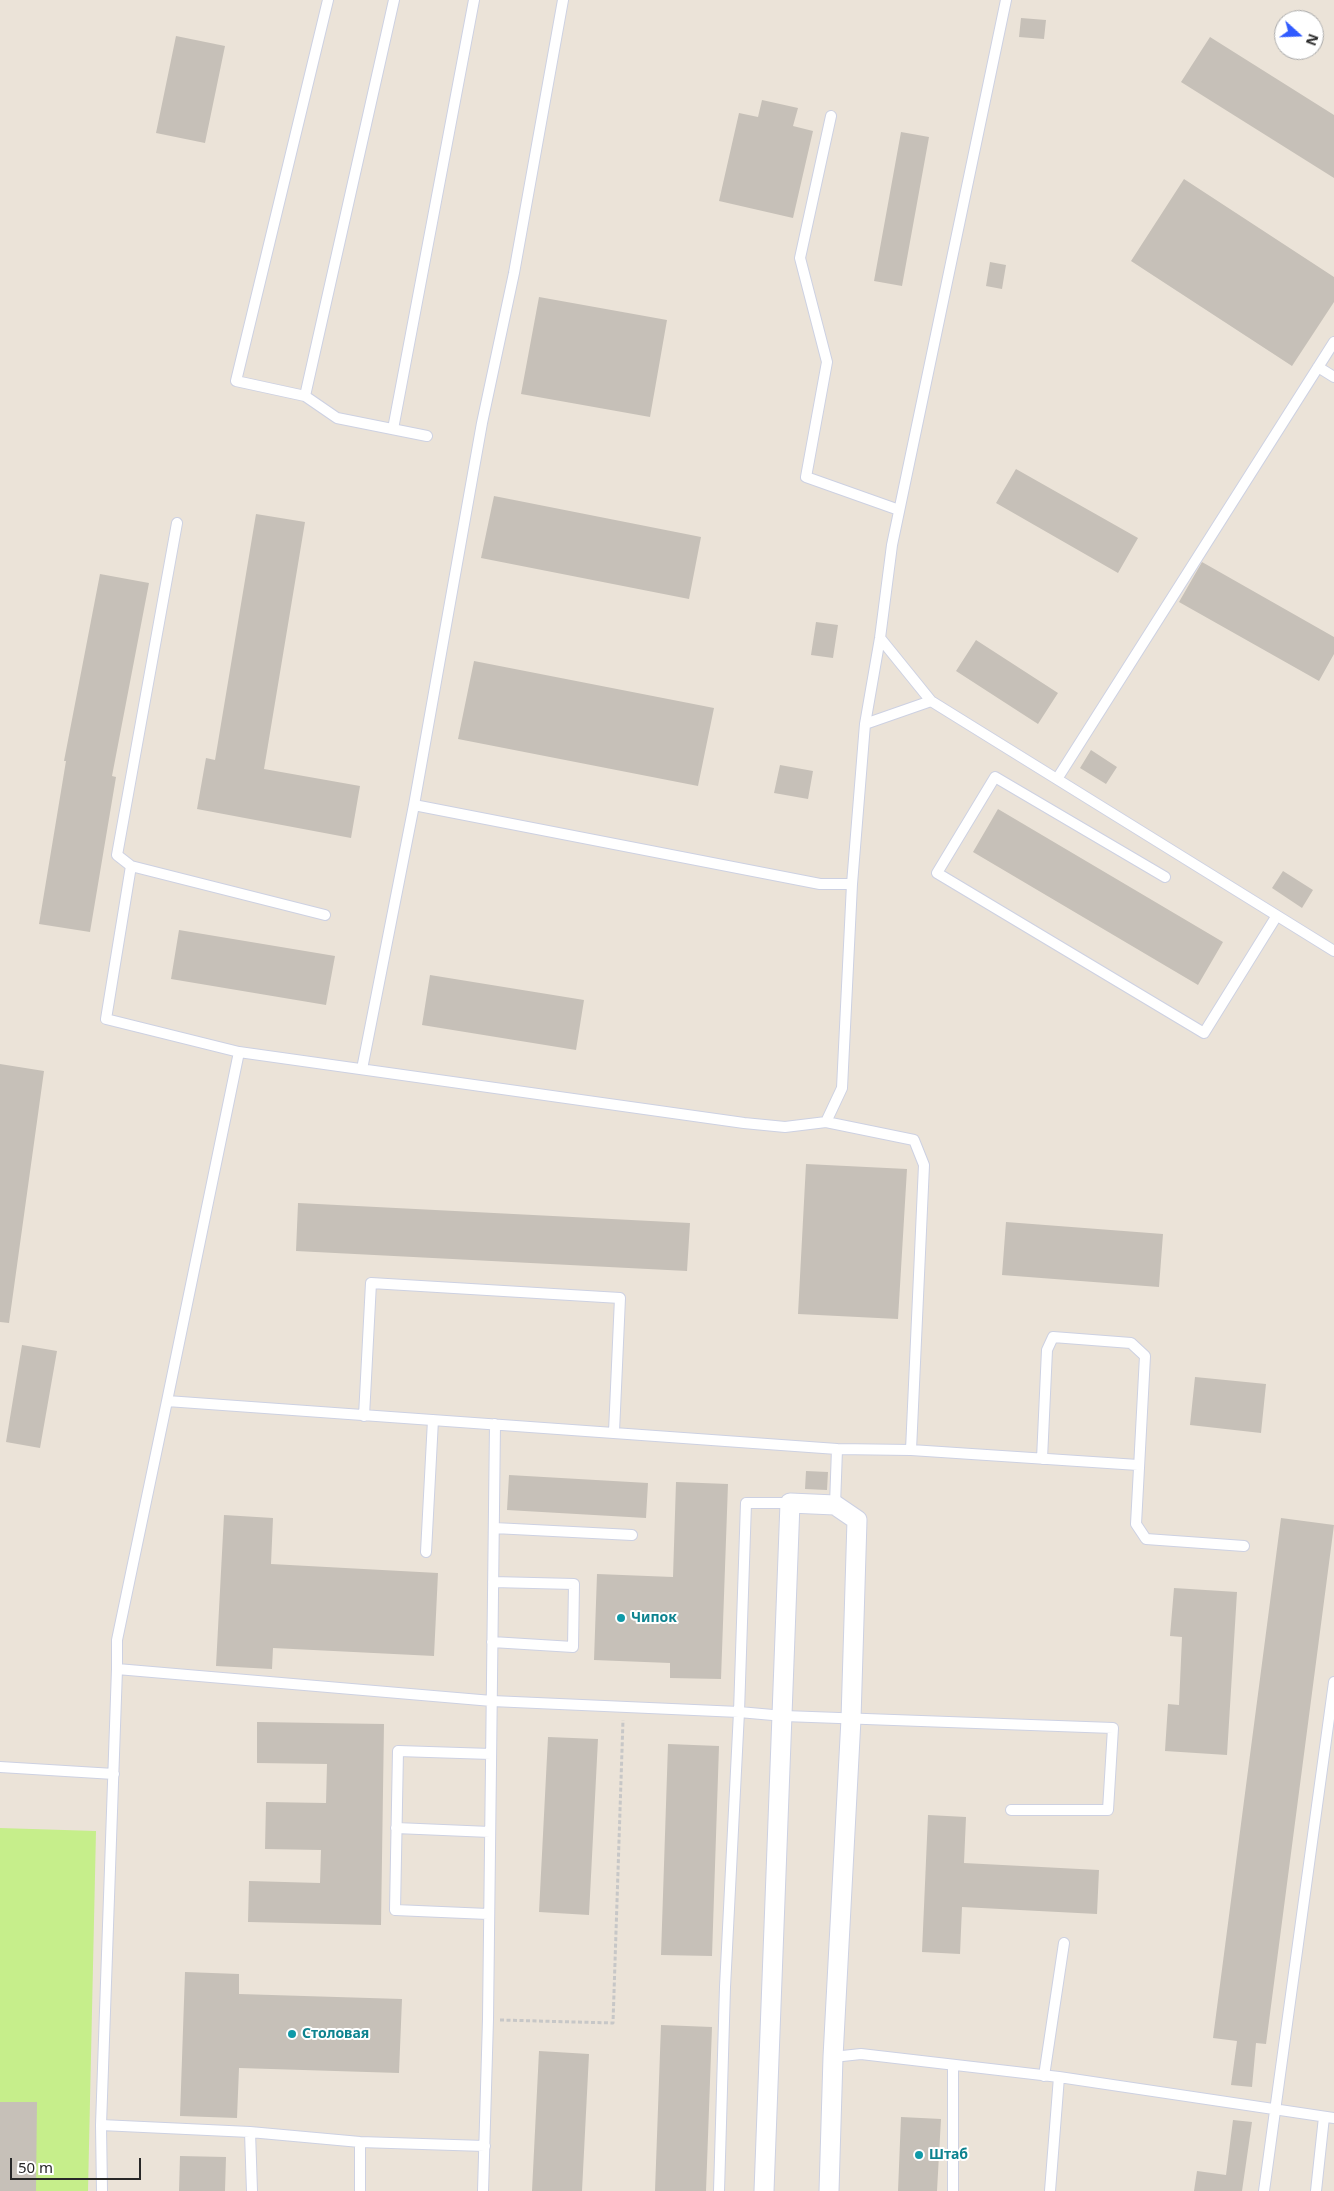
<!DOCTYPE html>
<html>
<head>
<meta charset="utf-8">
<style>
	body { margin:0 }
	#map { position:relative; width:1334px; height:2191px; overflow:hidden; background:#ebe3d8; font-family:"Noto Sans",sans-serif }
	canvas { display:block }
	.north { position:absolute; left:1274px; top:10px; width:50px; height:50px; box-sizing:border-box; background:#fff; border:1px solid #a9a9a9; border-radius:50%; rotate:110deg; font-size:14px; font-weight:700; line-height:20px; text-align:center; color:#282828 }
	.north::after { content:''; display:block; margin:auto; width:18px; height:22px; background:#315bff; clip-path:polygon(50% 0,100% 100%,50% 72%,0 100%) }
	.scale { position:absolute; left:10px; top:2158px; width:131px; height:22px; box-sizing:border-box; border:2px solid #282828; border-top:0; padding-left:6px; font-size:15px; line-height:18px; white-space:nowrap; color:#282828; -webkit-text-stroke:4px #fff; paint-order:stroke }
</style>
</head>
<body>
<div id="map">
<canvas width="1334" height="2191"></canvas>
<div class="north">N</div>
<div class="scale">50 m</div>
</div>
<script>
const context = document.querySelector('canvas').getContext('2d');
context.lineJoin = 'round';
function paint(path, color) { context.fillStyle = color; context.fill(path, 'evenodd'); }
const shape = rows => new Path2D(rows.map(r => 'M' + r).join(''));
function stroke(path, color, width, dash) { context.strokeStyle = color; context.lineWidth = width; context.lineCap = dash ? 'butt' : 'round'; context.setLineDash(dash || []); context.stroke(path); }
function write(font, color, halo, rows, align = 'center') {
  context.font = font + ' "Noto Sans",sans-serif'; context.lineWidth = 4; context.setLineDash([]); context.textBaseline = 'middle'; context.strokeStyle = halo; context.fillStyle = color; for (const [text, x, y, turn = 0] of rows) {
    context.save(); context.translate(x, y); context.rotate((+turn || 0) * Math.PI / 180); context.textAlign = isNaN(turn) ? turn : align; if (halo) context.strokeText(text, 0, 0); context.fillText(text, 0, 0); context.restore();
  }
}
const pitch = shape([
	[0,1828,96,1831,88,2191,0,2191]
]);
const building = shape([
	[1021,18,1046,20,1044,39,1019,37],
	[176,36,225,46,205,143,156,133],
	[1210,37,1334,115,1334,178,1181,82],
	[762,100,798,108,793,126,813,131,793,218,719,201,739,113,758,117],
	[901,132,929,137,902,286,874,281],
	[1184,179,1334,277,1334,302,1292,366,1131,261],
	[990,262,1006,265,1002,289,986,286],
	[539,297,667,320,650,417,521,394],
	[1016,469,1138,538,1118,573,996,503],
	[494,496,701,537,689,599,481,558],
	[256,514,305,522,264,769,360,786,351,838,197,809,206,758,215,760],
	[1202,562,1334,637,1334,654,1319,681,1179,602],
	[100,574,149,583,112,776,116,777,90,932,39,924,66,761,64,761],
	[816,622,838,625,833,658,811,655],
	[976,640,1058,693,1038,724,956,671],
	[474,661,714,708,698,786,458,739],
	[1091,750,1117,767,1106,784,1080,768],
	[780,765,813,771,808,799,774,793],
	[998,809,1223,942,1198,985,973,852],
	[1283,871,1313,890,1302,908,1272,888],
	[179,930,335,956,326,1005,171,979],
	[430,975,584,1000,576,1050,422,1025],
	[0,1064,44,1071,9,1323,0,1322],
	[806,1164,907,1169,898,1319,798,1314],
	[298,1203,690,1223,687,1271,296,1251],
	[1006,1222,1163,1234,1159,1287,1002,1275],
	[22,1345,57,1351,40,1448,6,1442],
	[1195,1377,1266,1384,1261,1433,1190,1425],
	[806,1471,828,1472,827,1490,805,1489],
	[509,1475,648,1483,646,1518,507,1510],
	[676,1482,728,1484,721,1679,670,1678,670,1663,594,1660,597,1574,673,1577],
	[224,1515,273,1518,271,1564,438,1573,434,1656,273,1648,272,1669,216,1666],
	[1281,1518,1334,1525,1266,2044,1256,2043,1252,2087,1231,2085,1237,2041,1213,2038],
	[1174,1588,1237,1592,1227,1755,1165,1751,1168,1704,1179,1705,1182,1637,1170,1636],
	[257,1722,384,1724,381,1925,248,1922,249,1881,320,1883,321,1850,265,1849,266,1802,326,1803,327,1764,257,1763],
	[548,1737,598,1739,589,1915,539,1912],
	[668,1744,719,1746,712,1956,661,1955],
	[928,1815,966,1817,964,1863,1099,1870,1097,1914,962,1907,960,1954,922,1952],
	[185,1972,239,1974,239,1994,402,1999,399,2073,239,2068,237,2118,180,2116],
	[661,2025,712,2027,706,2191,655,2191],
	[539,2051,589,2054,582,2191,532,2191],
	[0,2102,37,2102,36,2191,0,2191],
	[901,2117,941,2119,937,2191,898,2191],
	[1233,2120,1252,2122,1242,2191,1194,2191,1197,2171,1226,2175],
	[180,2156,226,2157,225,2191,179,2191]
]);
const path = shape([
	[500,2020,613,2023,623,1720]
]);
const service = shape([
	[328,0,236,381,305,396,337,418,427,436],
	[831,116,800,258,827,362,806,477,899,510],
	[1318,367,1334,377],
	[305,396,394,0],
	[393,429,474,0],
	[177,523,117,855,131,866,325,915],
	[880,638,931,701],
	[865,724,931,701,1334,951],
	[1057,779,1334,342],
	[414,805,820,884,852,884],
	[131,866,106,1019,239,1052],
	[1165,877,995,777,937,873,1204,1033,1276,917],
	[362,1069,414,805,482,423,514,273,563,0],
	[826,1122,914,1140,924,1165,911,1450],
	[167,1401,239,1052,744,1123,785,1127,826,1122,842,1088,852,884,865,724,880,638,892,545,1006,0],
	[364,1416,371,1283,620,1298,614,1432],
	[837,1449,911,1450,1138,1465],
	[1042,1459,1047,1350,1053,1337,1131,1343,1145,1356,1136,1524,1146,1539,1244,1546],
	[494,1528,632,1535],
	[426,1552,433,1420],
	[492,1642,573,1647,574,1584,493,1582],
	[117,1669,117,1640,167,1401,837,1449,835,1505],
	[0,1767,114,1774],
	[396,1828,490,1832],
	[488,1914,395,1910,398,1751,491,1754],
	[833,2057,861,2054,1059,2077,1334,2118],
	[953,2066,953,2191],
	[1044,2076,1064,1943],
	[101,2125,250,2132,252,2191],
	[250,2132,360,2142,485,2146],
	[102,2191,101,2125,117,1669,492,1701,739,1712,784,1716,1113,1728,1108,1810,1011,1810],
	[360,2191,360,2142],
	[483,2191,488,2019,495,1424],
	[719,2191,725,1987,739,1712,746,1503,790,1503],
	[1050,2191,1059,2077],
	[1264,2191,1334,1682],
	[1316,2191,1324,2117]
]);
const minor = shape([
	[764,2191,790,1503,835,1505,857,1520,851,1719,833,2057,829,2191]
]);
const markers = [
	[621,1618,5,"#0f9aa8"],
	[292,2034,5,"#0f9aa8"],
	[919,2155,5,"#0f9aa8"]
];
const cultureNames = [
	["Чипок",631,1618],
	["Столовая",302,2034],
	["Штаб",929,2155]
];
paint(pitch, '#c6ee8b');
paint(building, '#c6c0b8');
stroke(service, '#cdd1e2', 12);
stroke(minor, '#cdd1e2', 21);
stroke(path, '#c7c7c7', 3, [4, 2.5]);
stroke(service, '#fff', 10);
stroke(minor, '#fff', 19);
for (const [x, y, r, color] of markers) { const dot = new Path2D(); dot.arc(x, y, r, 0, 2 * Math.PI); context.fillStyle = color; context.fill(dot); stroke(dot, '#fff', 2); }
write('bold 14px', '#0d838f', '#fff', cultureNames, 'left');
</script>
</body>
</html>
